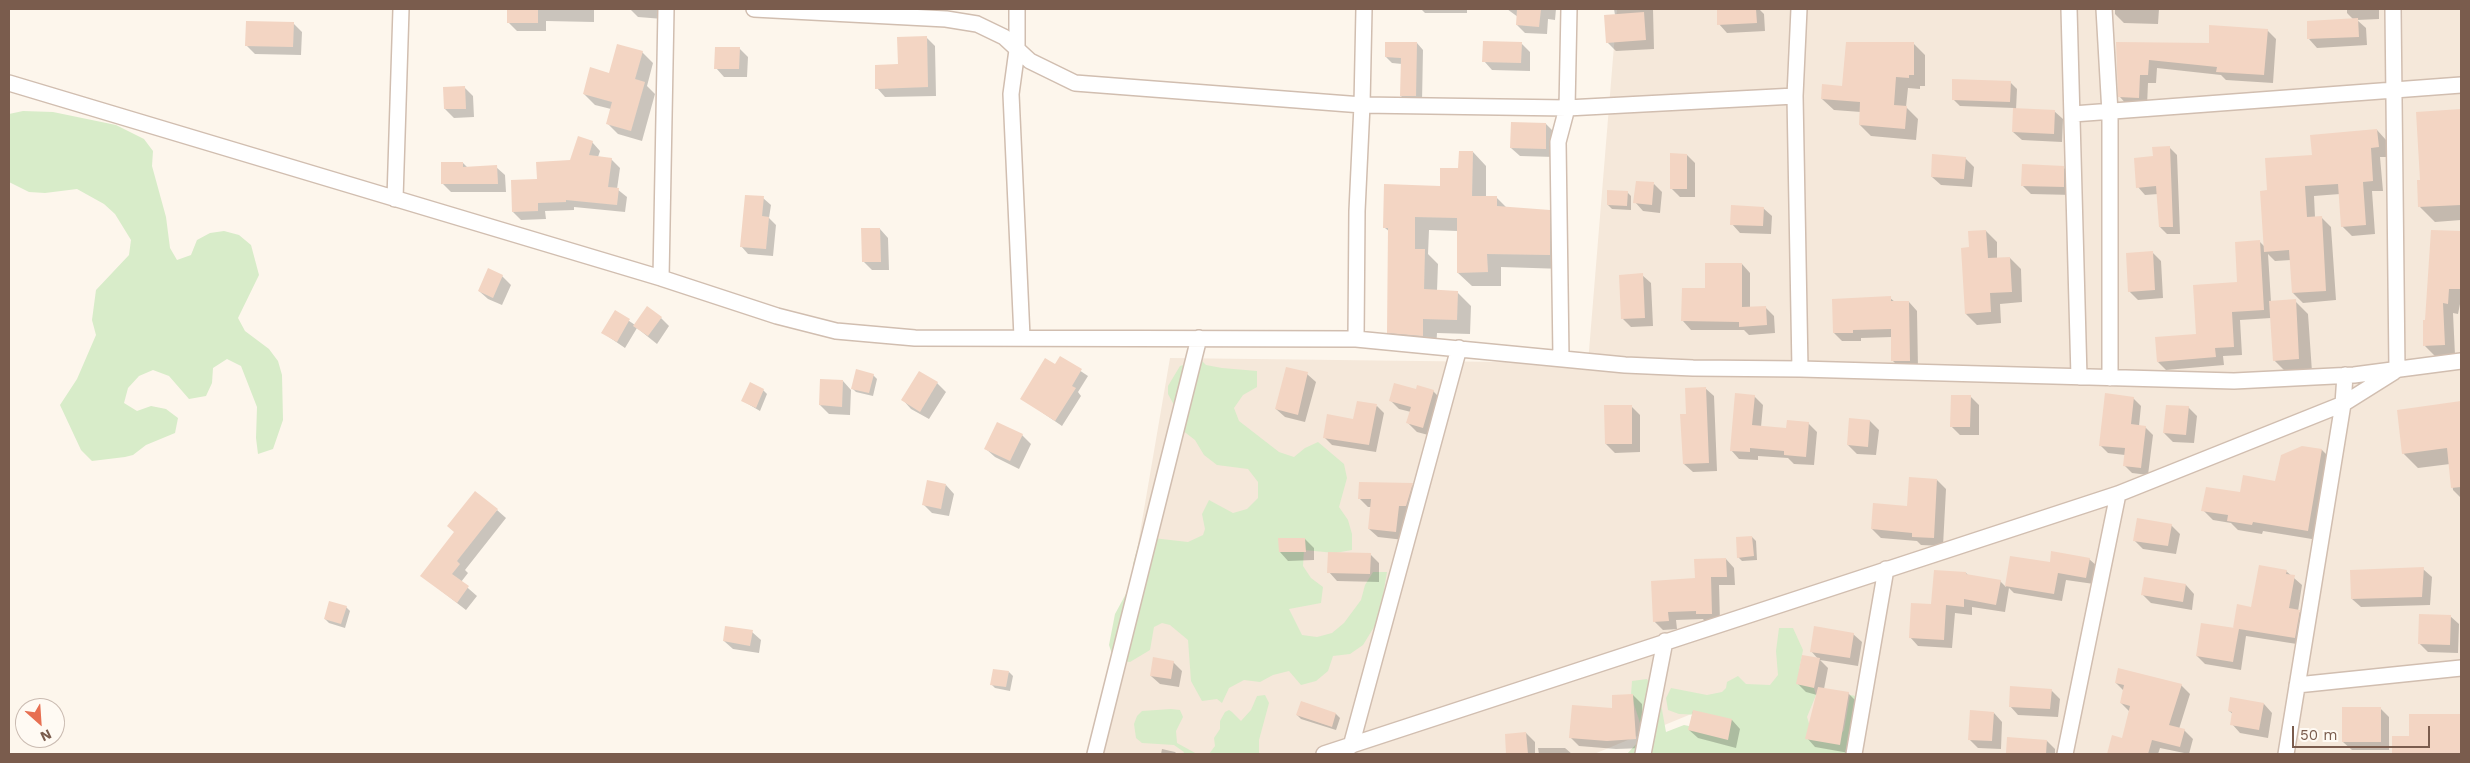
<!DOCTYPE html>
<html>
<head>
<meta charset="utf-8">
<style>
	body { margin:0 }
	#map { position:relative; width:2470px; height:763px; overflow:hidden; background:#fdf6ec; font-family:"Work Sans",sans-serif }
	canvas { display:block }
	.frame { position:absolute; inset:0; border:10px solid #7a5c4d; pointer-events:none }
	.north { position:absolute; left:15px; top:698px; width:50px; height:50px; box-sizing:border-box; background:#fffaf3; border:1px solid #cabbb1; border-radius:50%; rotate:154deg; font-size:14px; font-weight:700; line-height:20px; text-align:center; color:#7a5c4d }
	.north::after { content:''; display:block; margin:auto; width:18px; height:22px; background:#e76f51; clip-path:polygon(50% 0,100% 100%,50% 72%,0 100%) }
	.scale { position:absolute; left:2292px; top:726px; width:138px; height:22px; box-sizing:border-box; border:2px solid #7a5c4d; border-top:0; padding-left:6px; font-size:15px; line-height:18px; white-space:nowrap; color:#7a5c4d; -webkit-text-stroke:4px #fffaf3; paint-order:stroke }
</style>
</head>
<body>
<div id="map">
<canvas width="2470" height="763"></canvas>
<div class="frame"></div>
<div class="north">N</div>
<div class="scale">50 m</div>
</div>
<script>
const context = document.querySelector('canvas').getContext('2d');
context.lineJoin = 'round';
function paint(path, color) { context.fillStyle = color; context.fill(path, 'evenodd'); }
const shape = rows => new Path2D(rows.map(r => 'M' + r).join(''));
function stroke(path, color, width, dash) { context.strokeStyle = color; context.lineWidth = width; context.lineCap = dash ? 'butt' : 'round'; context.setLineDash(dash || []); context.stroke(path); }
const residential = shape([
	[1617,9,2461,9,2461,754,1689,754,1701,710,1594,754,1102,754,1170,358,1588,363]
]);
const green = shape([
	[23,111,53,112,116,125,144,139,153,151,152,166,166,217,170,248,177,260,191,255,197,240,210,233,224,231,239,235,251,245,259,275,238,318,245,331,269,349,278,361,282,375,283,420,273,449,258,454,256,438,257,407,241,366,227,359,213,368,212,383,206,396,189,399,169,376,153,370,139,376,128,388,124,403,137,411,151,406,166,409,178,418,175,433,146,445,133,455,125,457,92,461,81,450,60,405,77,379,96,335,92,320,96,290,129,255,131,240,115,214,104,204,77,189,45,193,29,192,9,182,9,114],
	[1201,360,1206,365,1222,368,1257,371,1257,387,1243,395,1234,408,1239,421,1279,452,1294,457,1305,448,1318,442,1344,464,1347,478,1339,507,1348,520,1352,534,1352,550,1335,553,1304,550,1303,566,1311,578,1323,587,1321,603,1289,609,1302,635,1317,637,1332,633,1344,623,1361,600,1365,585,1373,572,1387,572,1379,619,1363,645,1350,654,1333,656,1328,671,1316,681,1301,685,1289,671,1273,675,1260,682,1244,680,1229,688,1222,703,1217,699,1202,701,1191,681,1188,640,1170,625,1162,623,1154,627,1150,650,1130,662,1114,660,1109,645,1115,614,1134,579,1133,564,1139,542,1144,537,1188,542,1203,535,1205,529,1202,514,1209,500,1233,513,1247,509,1258,498,1258,482,1248,469,1217,465,1204,455,1195,440,1182,430,1179,414,1168,394,1168,386,1180,366],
	[1779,628,1793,628,1803,650,1799,670,1814,688,1816,695,1807,717,1813,736,1836,739,1844,730,1850,695,1861,697,1855,754,1627,754,1638,742,1641,726,1631,695,1632,681,1647,679,1661,704,1666,732,1684,725,1718,732,1703,715,1679,714,1668,710,1666,698,1671,688,1707,695,1722,692,1726,688,1727,682,1738,676,1746,684,1770,685,1778,675,1776,651],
	[1265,695,1269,703,1259,740,1259,754,1209,754,1215,746,1214,738,1220,729,1220,721,1225,712,1229,710,1232,712,1241,721,1251,710,1257,696],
	[1171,709,1180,710,1183,717,1176,731,1177,743,1197,754,1183,754,1184,752,1174,745,1142,743,1136,738,1134,724,1137,716,1142,711]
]);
const shadow = shape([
	[508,9,594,9,594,22,546,21,546,31,517,31,508,22],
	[630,9,664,9,663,19,638,17],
	[1421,9,1467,9,1467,13,1425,13],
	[1507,9,1556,9,1555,20,1548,19,1547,34,1525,33,1517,25,1518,17],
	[1614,9,1653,9,1654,49,1616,51,1607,42,1615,15],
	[1718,9,1759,9,1764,14,1765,31,1727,33,1719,24],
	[2115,9,2159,9,2158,24,2124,23,2115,14],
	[2347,9,2379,9,2379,19,2357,20,2366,28,2367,45,2317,48,2309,39,2354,20,2347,13],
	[293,23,302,32,301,55,255,54,246,45],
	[2267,30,2276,39,2273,83,2226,80,2221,75,2157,68,2156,83,2148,83,2147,106,2128,106,2120,97,2117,44,2210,45],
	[926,37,935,46,936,96,885,97,877,88],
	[1417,43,1423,50,1422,102,1407,102,1401,96,1402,64,1392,63,1386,57],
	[1521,43,1530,52,1530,71,1492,70,1484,61],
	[1913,43,1925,55,1925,86,1920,86,1920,89,1908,88,1906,107,1918,119,1916,140,1871,136,1860,125,1861,112,1834,110,1822,99],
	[739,48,748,57,747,77,724,77,716,68],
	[642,52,653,63,647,86,655,94,642,141,618,134,607,123,611,109,595,105,584,94],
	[2010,82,2017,89,2016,110,2054,111,2063,119,2062,142,2022,140,2013,132,2014,108,1960,106,1953,99],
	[464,87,473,96,474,117,454,118,445,109],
	[2461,110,2461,220,2435,222,2420,207,2421,181,2417,113],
	[1546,124,1555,133,1554,157,1520,156,1511,148],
	[2377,130,2386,140,2388,157,2380,157,2383,191,2372,191,2375,234,2352,236,2342,226,2340,194,2314,196,2315,217,2321,217,2331,227,2336,300,2303,303,2293,293,2291,260,2275,261,2268,254,2271,302,2295,301,2308,314,2312,372,2287,373,2274,360,2271,318,2240,320,2242,355,2223,356,2224,365,2166,370,2158,362,2198,335,2239,283,2259,241,2265,247,2268,191,2313,156],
	[592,142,600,151,598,157,611,159,620,168,617,189,627,197,625,212,574,207,574,210,545,211,546,219,521,220,513,212,538,180,571,162],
	[2169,147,2177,155,2180,234,2167,234,2160,227,2158,194,2145,195,2138,187,2154,158],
	[1473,152,1486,166,1486,197,1496,197,1507,208,1549,211,1563,225,1564,269,1501,267,1501,286,1472,286,1458,273,1458,231,1429,230,1428,254,1438,264,1437,291,1457,292,1471,306,1470,334,1437,333,1436,349,1402,346,1388,332,1390,232,1385,228,1441,187,1460,169],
	[1687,155,1695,163,1695,197,1680,197,1671,188],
	[1965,158,1974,167,1972,187,1941,185,1932,177],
	[463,163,468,168,496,167,505,175,506,192,451,192,443,184],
	[2063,167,2072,176,2073,195,2031,194,2022,185],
	[1654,184,1662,192,1660,213,1643,211,1635,202],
	[1627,192,1631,196,1631,210,1612,209,1608,205],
	[763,198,771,205,769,218,776,225,773,256,748,254,741,246],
	[1763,208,1772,216,1771,234,1740,233,1732,224],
	[880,229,888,238,889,270,872,270,863,261],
	[1986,231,1997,242,1997,259,2010,258,2021,269,2022,302,2000,304,2001,323,1977,325,1966,314,1970,248],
	[2432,231,2461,233,2461,299,2458,314,2453,313,2455,355,2435,356,2425,346],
	[2152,252,2161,261,2163,298,2138,300,2129,291],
	[1742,264,1750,273,1750,308,1765,307,1774,316,1775,333,1749,335,1744,330,1691,330,1683,321,1706,289],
	[1642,275,1651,283,1653,326,1631,327,1623,319],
	[502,276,511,285,502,305,488,299,479,291],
	[1890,298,1895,302,1909,302,1917,311,1918,369,1901,369,1893,361,1892,337,1861,338,1861,341,1842,341,1834,333],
	[616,312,635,325,661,318,669,326,657,344,637,328,625,348,603,333],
	[1061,358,1088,376,1078,392,1081,396,1062,426,1021,398,1056,366],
	[920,373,937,383,946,392,929,419,911,409,903,400],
	[1307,374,1316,382,1305,422,1285,417,1276,409],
	[873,375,877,379,873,396,856,392,852,388],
	[843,381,851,390,850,415,829,414,820,405],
	[1705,388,1714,396,1717,471,1693,472,1684,464,1687,415],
	[763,390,767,394,760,411,743,401],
	[1417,390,1433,391,1442,400,1432,436,1417,432,1408,423,1411,412,1399,409,1391,401],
	[1754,396,1763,405,1761,427,1787,430,1808,423,1817,432,1814,465,1794,464,1788,458,1758,456,1758,460,1739,459,1731,450],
	[1970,396,1979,405,1979,435,1960,435,1951,426],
	[2133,398,2141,406,2139,426,2145,427,2153,435,2148,475,2132,473,2124,465,2125,455,2108,453,2100,445],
	[2461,402,2461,498,2453,490,2450,464,2418,468,2403,453,2398,411],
	[1377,406,1384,413,1376,452,1332,445,1324,437],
	[1632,407,1640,415,1640,452,1615,453,1606,444],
	[2188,407,2197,416,2194,443,2173,442,2164,433],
	[1850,419,1870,421,1879,430,1876,455,1857,454,1848,445],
	[1022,435,1031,444,1019,469,995,457,986,449],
	[2302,447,2322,450,2332,460,2318,540,2263,531,2262,534,2238,530,2231,523,2213,520,2203,510,2276,482],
	[1937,480,1946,489,1943,546,1921,545,1917,541,1881,538,1872,529,1908,507],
	[946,485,954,494,949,516,932,513,923,504],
	[1412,485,1421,493,1404,540,1378,537,1369,529,1371,507,1368,507,1359,498],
	[497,510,506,518,465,570,468,573,461,582,477,596,466,610,422,576],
	[2171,525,2180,534,2176,554,2143,549,2134,540],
	[1752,537,1756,541,1757,560,1742,561,1738,557],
	[1305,539,1314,548,1314,560,1288,561,1280,552],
	[1370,554,1379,563,1379,582,1337,581,1329,572],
	[2011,558,2051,564,2089,559,2097,566,2094,584,2066,580,2062,601,2014,593,2009,588,2005,612,1972,607,1972,615,1955,613,1952,648,1918,646,1910,637,1933,606,1966,573,1969,576,2000,581,2006,587],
	[1726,559,1734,568,1735,585,1719,585,1720,622,1706,623,1703,619,1676,620,1677,629,1663,630,1654,621,1696,579],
	[2423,569,2432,577,2430,605,2361,607,2352,599],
	[2286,571,2302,585,2298,611,2308,619,2303,645,2246,636,2241,670,2205,664,2197,656,2237,630,2252,608],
	[2145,578,2186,585,2194,594,2192,610,2151,603,2142,594],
	[346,607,350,611,345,628,329,623,325,619],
	[2450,616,2459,624,2458,653,2428,652,2419,643],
	[752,632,761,640,759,653,733,649,724,641],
	[1853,634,1862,642,1858,666,1820,660,1828,668,1824,689,1848,693,1857,702,1849,753,1815,747,1807,738,1817,695,1806,692,1797,683,1819,660,1811,651],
	[1173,662,1182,671,1179,687,1160,684,1151,676],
	[1009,672,1013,676,1010,691,995,688,991,684],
	[2116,683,2181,685,2190,694,2179,729,2184,730,2193,739,2189,754,2160,748,2158,754,2108,754,2113,737,2123,739,2130,712,2121,703,2124,691],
	[2051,690,2060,699,2058,717,2018,715,2010,706],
	[1633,695,1642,704,1644,748,1616,749,1579,746,1571,738],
	[1302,702,1336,714,1340,718,1336,730,1301,719,1297,715],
	[2264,704,2272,713,2268,738,2240,733,2232,724,2233,714,2229,711],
	[2380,708,2389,717,2389,750,2352,750,2343,742],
	[1693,711,1732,720,1740,729,1736,748,1698,738,1689,730],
	[1994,713,2002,722,2001,749,1978,748,1969,739],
	[2461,715,2461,754,2394,754,2393,737,2410,737,2410,716],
	[1526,733,1535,742,1535,754,1508,754,1507,735],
	[2047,741,2055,749,2055,754,2007,753],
	[1538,748,1565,748,1572,754,1539,754],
	[1162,749,1175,752,1177,754,1161,754]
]);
const building = shape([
	[507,9,538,9,538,23,507,23],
	[1517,9,1541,9,1539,27,1516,25],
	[1717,9,1756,9,1757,23,1717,25],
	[1644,12,1646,40,1606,43,1604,15],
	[2358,18,2359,37,2307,39,2307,21],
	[246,21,294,22,293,47,245,46],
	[2209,25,2268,29,2264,75,2216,72,2217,67,2149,60,2148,75,2140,75,2139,98,2118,97,2116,42,2209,43],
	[927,36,928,87,875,89,875,65,898,64,897,37],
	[1483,41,1522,42,1521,63,1482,62],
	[1385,42,1417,42,1416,96,1400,96,1401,58,1385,57],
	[1846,42,1914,42,1914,75,1909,75,1909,78,1896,77,1894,105,1907,106,1905,129,1859,125,1860,102,1821,99,1822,84,1842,86],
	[617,44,643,51,635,79,645,82,631,131,606,124,612,102,583,94,590,67,609,73],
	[715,47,740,47,739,69,714,69],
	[1952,79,2011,81,2010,102,1952,100],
	[465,86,466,109,444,109,443,87],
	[2013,108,2055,110,2054,134,2012,132],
	[2461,109,2461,205,2418,207,2417,180,2420,180,2416,112],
	[1511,122,1546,123,1546,149,1510,148],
	[2377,129,2379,147,2371,148,2373,181,2363,182,2366,225,2341,227,2338,184,2305,186,2307,217,2322,216,2326,291,2292,293,2289,250,2264,252,2260,191,2267,190,2265,158,2312,155,2310,135],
	[578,136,593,141,589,155,612,158,608,187,619,188,617,205,566,200,566,202,538,203,538,211,512,212,511,180,537,179,536,162,570,160],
	[2170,146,2173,227,2159,227,2156,186,2136,188,2134,158,2153,156,2152,147],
	[1459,151,1473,151,1472,196,1497,196,1497,206,1550,210,1550,255,1487,254,1488,272,1457,273,1457,218,1415,217,1415,249,1425,249,1424,289,1458,291,1457,320,1423,319,1423,336,1387,333,1388,228,1383,228,1384,184,1440,186,1440,168,1458,168],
	[1670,153,1687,154,1687,189,1670,189],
	[1932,154,1966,157,1964,179,1931,177],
	[441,162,463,162,463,167,497,165,498,184,441,184],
	[2022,164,2064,166,2064,187,2021,186],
	[1636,181,1654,182,1652,205,1633,203],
	[1607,190,1628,191,1627,206,1607,205],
	[745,195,764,196,762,216,769,217,766,249,740,247],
	[1731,205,1764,207,1763,226,1730,225],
	[861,228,880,228,881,262,862,262],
	[1986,230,1988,258,2010,257,2012,292,1990,293,1991,312,1965,314,1961,248,1969,247,1968,231],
	[2431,230,2461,231,2461,289,2449,289,2448,304,2443,303,2445,345,2423,346,2423,320,2425,320],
	[2260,240,2264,310,2232,312,2234,347,2215,348,2216,357,2157,362,2155,337,2196,334,2193,285,2237,282,2235,242],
	[2153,251,2155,290,2128,292,2126,253],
	[1705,263,1742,263,1742,307,1766,306,1767,325,1739,327,1739,322,1681,321,1682,288,1705,288],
	[488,268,503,275,493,298,478,291],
	[1643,273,1645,318,1621,319,1619,275],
	[1891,296,1891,301,1909,301,1910,361,1891,361,1891,329,1853,330,1853,333,1833,333,1832,299],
	[2296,299,2299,359,2273,361,2269,301],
	[647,306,662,317,648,336,633,326],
	[615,310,630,319,617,342,601,333],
	[1060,356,1082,369,1072,386,1076,388,1055,421,1020,399,1045,358,1055,364],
	[1286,367,1308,372,1298,415,1275,409],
	[856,369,874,374,869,393,851,389],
	[919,371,938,382,920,412,901,400],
	[820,379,843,380,842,407,819,405],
	[750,382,764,389,756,408,741,401],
	[1394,383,1416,389,1417,385,1434,390,1423,428,1406,423,1411,407,1389,401],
	[1706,387,1709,463,1683,464,1680,414,1686,414,1685,388],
	[1735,393,1755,395,1752,425,1786,428,1787,420,1809,422,1806,457,1784,455,1784,451,1750,448,1750,452,1730,451],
	[2105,393,2134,397,2131,424,2146,426,2141,468,2123,466,2125,448,2099,446],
	[1951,395,1971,395,1970,427,1950,427],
	[1357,401,1377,404,1369,445,1323,438,1327,414,1353,419],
	[2461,401,2461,487,2451,488,2447,448,2402,454,2397,410],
	[1604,405,1632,405,1632,444,1605,444],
	[2166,405,2189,406,2186,435,2163,433],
	[1849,418,1870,420,1868,447,1847,445],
	[997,422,1023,434,1010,461,984,449],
	[2302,446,2322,449,2308,531,2253,522,2252,525,2227,521,2228,515,2201,511,2206,487,2240,492,2243,475,2275,481,2281,455],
	[1909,477,1937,479,1934,538,1912,537,1912,533,1871,529,1873,503,1907,506],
	[927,480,946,484,941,509,922,505],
	[1359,482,1413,483,1406,506,1399,506,1396,532,1368,529,1371,499,1358,499],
	[475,491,498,509,457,561,460,564,452,574,469,586,457,603,420,576,454,532,447,526],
	[2137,518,2172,524,2168,546,2133,541],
	[1752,536,1754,556,1737,558,1736,537],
	[1278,538,1305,538,1306,552,1279,552],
	[2051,551,2090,558,2086,578,2058,573,2054,594,2005,586,2010,556,2050,562],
	[1328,552,1371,553,1370,574,1327,573],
	[1726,558,1727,577,1711,577,1712,614,1696,614,1696,611,1668,612,1669,621,1653,622,1651,581,1695,578,1694,559],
	[2259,565,2287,570,2286,574,2295,575,2289,608,2300,610,2295,638,2239,629,2233,662,2196,656,2201,623,2235,628,2233,628,2237,604,2251,607],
	[2424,567,2422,597,2351,599,2350,570],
	[1934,570,1966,572,1966,574,2001,580,1996,605,1964,599,1964,607,1946,605,1944,640,1909,638,1911,603,1931,604],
	[2144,577,2186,584,2183,602,2141,595],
	[329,601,347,606,341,624,324,619],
	[2419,614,2451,615,2450,645,2418,644],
	[725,626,753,630,750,646,723,641],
	[1814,626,1854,633,1850,658,1810,652],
	[1802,655,1820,658,1814,688,1796,684],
	[1153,657,1174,661,1171,679,1150,676],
	[2118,668,2182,684,2169,725,2185,729,2180,747,2152,740,2148,754,2107,754,2112,735,2122,738,2130,706,2120,703,2124,685,2115,683],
	[993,669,1009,671,1006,687,990,685],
	[2010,686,2052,689,2050,709,2009,707],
	[1818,687,1849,692,1840,745,1805,739],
	[1633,694,1636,739,1607,741,1569,738,1572,705,1612,708,1612,695],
	[2230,697,2264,703,2259,730,2230,725,2232,712,2228,711],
	[1301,701,1336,713,1332,727,1296,715],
	[2342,707,2381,707,2381,742,2342,742],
	[1693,710,1732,719,1728,740,1688,730],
	[1970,710,1994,712,1992,741,1968,740],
	[2409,714,2461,714,2461,754,2392,754,2392,736,2409,736],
	[1526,732,1528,754,1506,754,1505,734],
	[2007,737,2047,740,2046,754,2006,753]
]);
const minor = shape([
	[754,9,946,19,977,24,1004,37,1030,61,1075,83,1362,105,1567,108,1795,96],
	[1017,9,1017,50,1011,94,1022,337],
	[1799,9,1795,96,1800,369],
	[2069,9,2079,377],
	[2104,9,2110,113,2110,378],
	[2393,9,2397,370],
	[9,83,661,278,777,316,836,331,915,338,1356,339,1625,365,1693,368,1800,369,2234,381,2354,375,2461,361],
	[2073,114,2461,85],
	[395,199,401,9],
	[661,278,666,9],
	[1356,339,1357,211,1362,105,1364,9],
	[1561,358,1558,142,1567,108,1569,9],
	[2297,685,2461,668],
	[1351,746,1459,348],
	[1095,754,1199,338],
	[1324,754,2118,494,2343,404,2394,372],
	[1643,754,1665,641],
	[1854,754,1886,569],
	[2065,754,2118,494],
	[2286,754,2343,404,2345,375]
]);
paint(residential, '#f5e8da');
paint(green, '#d8ecc9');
paint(shadow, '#0003');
paint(building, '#f3d5c3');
stroke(minor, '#d1beb0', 18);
stroke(minor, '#fff', 15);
</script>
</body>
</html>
